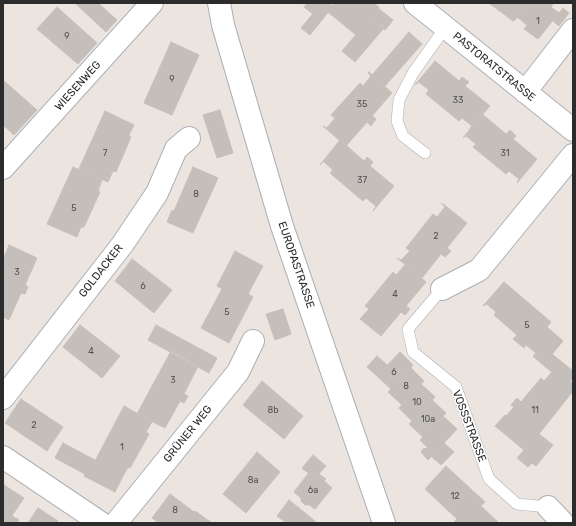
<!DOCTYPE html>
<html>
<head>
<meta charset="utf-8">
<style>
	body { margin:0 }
	#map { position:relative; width:576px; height:526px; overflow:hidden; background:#ece4df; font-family:Rubik,sans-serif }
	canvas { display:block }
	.frame { position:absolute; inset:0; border:4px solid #2c2c2c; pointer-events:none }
</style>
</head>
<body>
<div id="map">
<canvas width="576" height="526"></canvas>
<div class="frame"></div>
</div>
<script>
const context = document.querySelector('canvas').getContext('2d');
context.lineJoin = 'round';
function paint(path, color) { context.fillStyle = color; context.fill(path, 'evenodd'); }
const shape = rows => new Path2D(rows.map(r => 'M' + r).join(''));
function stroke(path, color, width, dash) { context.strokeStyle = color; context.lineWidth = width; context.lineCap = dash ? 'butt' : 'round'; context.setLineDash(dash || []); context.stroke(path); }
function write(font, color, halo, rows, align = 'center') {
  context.font = font + ' Rubik,sans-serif'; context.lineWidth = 3; context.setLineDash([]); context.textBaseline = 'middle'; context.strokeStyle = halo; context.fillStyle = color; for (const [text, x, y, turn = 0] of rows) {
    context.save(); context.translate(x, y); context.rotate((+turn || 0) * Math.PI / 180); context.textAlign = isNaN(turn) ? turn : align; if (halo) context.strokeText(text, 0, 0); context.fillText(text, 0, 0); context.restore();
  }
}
const building = shape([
	[75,3,98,3,117,20,106,32,75,3],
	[307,3,322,3,313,14,304,7,307,3],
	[322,3,330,3,333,6,310,35,301,28,322,3],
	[335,3,373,3,379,7,356,35,328,12,335,3],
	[489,3,528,3,513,21,489,3],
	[528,3,552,3,553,4,551,7,559,13,538,39,524,29,527,25,517,17,514,21,528,3],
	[57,7,97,43,78,64,37,29,57,7],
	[378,8,393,20,385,30,371,17,378,8],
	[563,8,569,13,559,26,553,21,563,8],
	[371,17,384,28,355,62,342,51,371,17],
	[409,32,422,44,385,86,372,75,409,32],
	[171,42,199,55,172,115,144,103,171,42],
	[435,61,459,81,462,77,469,82,465,86,490,106,469,130,472,126,462,118,459,121,426,94,429,90,419,82,415,85,435,61],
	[369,72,392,93,372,116,376,119,371,126,367,122,346,146,323,126,327,128,335,118,331,115,360,83,363,86,371,76,368,73,369,72],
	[3,80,37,110,14,135,3,125,3,80],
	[220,110,233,153,217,158,203,115,220,110],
	[105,111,134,125,129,135,131,137,116,172,113,171,108,182,79,169,105,111],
	[482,114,506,134,510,130,516,136,513,139,537,159,517,183,519,179,509,171,506,174,473,147,476,144,466,136,463,138,482,114],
	[340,140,364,161,367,157,373,162,370,166,394,186,373,211,376,206,366,198,363,201,330,173,333,170,323,161,320,165,340,140],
	[73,167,102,180,98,191,100,192,84,227,81,227,77,237,47,224,73,167],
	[193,167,218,178,193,233,167,222,172,210,174,211,193,167],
	[442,204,443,204,467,223,447,248,451,251,445,257,441,254,422,278,397,258,401,260,410,251,406,248,433,214,437,217,445,207,442,204],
	[9,245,37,258,25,285,28,287,25,294,21,293,9,320,3,317,3,260,9,245],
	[235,251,263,266,248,294,253,297,229,343,201,328,222,289,217,286,235,251],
	[132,259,172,290,154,313,115,281,132,259],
	[405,265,426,282,406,306,410,309,405,315,401,312,381,336,360,319,369,309,365,306,393,272,396,275,405,265],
	[504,282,551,322,547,327,563,341,543,365,533,356,536,353,526,345,524,348,513,339,517,335,494,315,496,312,487,304,483,306,504,282],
	[283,309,291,334,275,340,266,314,283,309],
	[80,325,120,356,102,378,63,347,80,325],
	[156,325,217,358,209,373,148,340,156,325],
	[171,351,198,366,184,394,188,396,184,403,180,401,165,428,137,414,171,351],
	[400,352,413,365,391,389,377,376,400,352],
	[552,354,573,371,573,378,570,381,573,384,573,391,539,434,553,445,536,466,532,463,528,467,517,458,524,450,495,426,505,415,506,416,514,407,511,405,517,398,521,402,541,378,544,381,552,372,543,365,552,354],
	[377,356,387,365,377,376,367,367,377,356],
	[411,368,424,381,402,405,388,392,411,368],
	[262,381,303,416,284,439,243,405,262,381],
	[421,384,435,397,412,421,399,408,421,384],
	[21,399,63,427,47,451,5,423,21,399],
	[432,400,446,413,423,437,409,424,432,400],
	[124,406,152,422,146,432,149,434,130,468,128,467,122,478,94,463,124,406],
	[443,416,457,429,428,460,421,452,423,449,428,448,420,440,443,416],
	[63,443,95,460,94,463,122,478,115,492,84,476,85,474,55,458,63,443],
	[444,443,454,452,441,465,431,456,444,443],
	[257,452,280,472,246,513,223,494,257,452],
	[313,455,326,466,317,476,311,470,308,473,302,468,313,455],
	[446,466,485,502,481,506,499,523,453,523,457,519,425,489,446,466],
	[311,470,317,476,319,474,326,479,324,481,332,488,315,509,309,505,305,505,301,501,301,498,294,492,311,470],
	[4,485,24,498,7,523,3,523,3,487,4,485],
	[170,494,194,512,195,511,212,523,159,523,152,518,170,494],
	[289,500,315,521,314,523,287,523,277,516,289,500],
	[38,508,58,521,56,523,28,523,38,508],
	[12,516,19,520,17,523,7,523,12,516]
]);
const lane = shape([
	[425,153,403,136,397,121,399,100,413,73,445,28],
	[442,289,408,329,413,352,456,387,489,479,517,504,548,507]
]);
const street = shape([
	[415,3,573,130],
	[525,92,573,30],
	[3,168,152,3],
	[442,289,479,270,573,155],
	[3,398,122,245,157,193,176,149,189,138],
	[3,457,101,523],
	[548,507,563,523],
	[116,523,238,372,253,341]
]);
const secondary = shape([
	[219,3,223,25,282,226,384,523]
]);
const numberNames = [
	["1",538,21],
	["9",67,36],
	["9",172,79],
	["33",458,100],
	["35",362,104],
	["7",105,153],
	["31",505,153],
	["37",362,180],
	["8",196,194],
	["5",74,208],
	["2",436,236],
	["3",17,272],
	["6",143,286],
	["4",395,294],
	["5",227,312],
	["5",527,325],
	["4",91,351],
	["6",394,372],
	["3",173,380],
	["8",406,386],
	["10",417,402],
	["8b",273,410],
	["11",535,410],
	["10a",428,419],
	["2",34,425],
	["1",122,447],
	["8a",253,480],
	["6a",313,490],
	["12",455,496],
	["8",175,510]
];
const streetNames = [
	["PASTORATSTRASSE",494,67,39],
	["WIESENWEG",78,86,-48],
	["EUROPASTRASSE",296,265,71],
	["GOLDACKER",101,271,-52],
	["VOSSSTRASSE",469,426,69],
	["GRÜNER WEG",188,434,-51]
];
paint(building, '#c5bfbb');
stroke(building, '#c7bfb9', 1);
stroke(lane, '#acb0b7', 12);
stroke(street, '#acb0b7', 24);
stroke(secondary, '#acb0b7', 24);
stroke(lane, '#fff', 11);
stroke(street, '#fff', 22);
stroke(secondary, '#fff', 22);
write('9px', '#525150', null, numberNames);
write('11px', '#2c2c2c', '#fff', streetNames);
</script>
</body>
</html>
